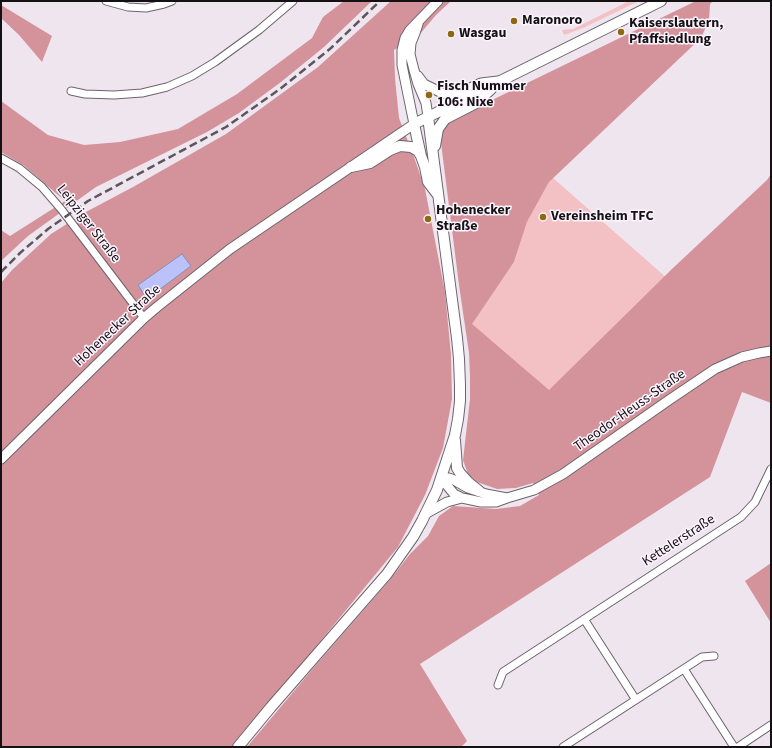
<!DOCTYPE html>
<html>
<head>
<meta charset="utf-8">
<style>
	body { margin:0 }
	#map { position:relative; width:772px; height:748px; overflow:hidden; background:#efe5ef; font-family:"Source Sans 3",sans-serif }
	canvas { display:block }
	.frame { position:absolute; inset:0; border:2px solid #141114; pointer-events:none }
</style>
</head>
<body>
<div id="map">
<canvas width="772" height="748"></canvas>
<div class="frame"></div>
</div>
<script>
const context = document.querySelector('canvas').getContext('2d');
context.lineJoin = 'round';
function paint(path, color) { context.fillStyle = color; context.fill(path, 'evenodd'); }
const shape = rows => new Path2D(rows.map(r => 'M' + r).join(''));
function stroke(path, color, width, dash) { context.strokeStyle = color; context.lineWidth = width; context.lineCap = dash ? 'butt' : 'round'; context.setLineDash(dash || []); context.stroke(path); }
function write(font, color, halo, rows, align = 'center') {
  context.font = font + ' "Source Sans 3",sans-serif'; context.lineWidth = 3; context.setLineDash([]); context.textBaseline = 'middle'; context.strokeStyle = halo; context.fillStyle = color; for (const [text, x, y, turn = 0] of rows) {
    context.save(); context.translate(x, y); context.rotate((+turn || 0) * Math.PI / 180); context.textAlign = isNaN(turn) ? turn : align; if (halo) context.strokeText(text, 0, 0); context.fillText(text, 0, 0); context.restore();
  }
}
const green = shape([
	[629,1,639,1,583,28,564,35,562,30,573,29],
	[553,178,668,279,584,448,471,324,514,262,527,222,549,182]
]);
const forest = shape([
	[344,1,372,1,324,47,281,82,239,113,207,132,96,187,28,236,1,261,1,230,10,236,65,201,23,165,1,152,1,101,48,135,84,145,120,142,178,129,237,94,312,38,323,17],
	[391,1,451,1,436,15,420,34,394,50,395,78,399,118,414,157,425,189,445,292,451,355,452,399,443,448,425,495,398,547,295,672,240,736,232,747,1,747,1,283,12,270,51,234,84,213,133,187,226,134,318,67],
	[696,1,713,1,710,4,709,20,701,38,549,182,527,222,514,262,472,324,549,390,673,268,767,180,771,174,771,403,742,392,710,477,420,664,467,741,461,747,247,747,315,666,389,581,410,554,428,536,439,516,453,506,496,509,520,506,539,495,533,483,516,488,497,489,477,482,468,474,463,460,470,399,470,377,469,353,459,285,441,143,443,131,449,123,457,117],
	[1,5,52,36,42,62,19,35,1,18],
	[771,563,771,623,745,581]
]);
const water = shape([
	[182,254,191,266,147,299,138,285,182,254]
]);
const minor = shape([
	[106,1,128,7,146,8,164,4,172,1],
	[71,91,85,94,114,95,142,93,167,87,192,76,215,62,259,30,293,1],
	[1,158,19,168,42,187,61,209,144,318],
	[584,619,636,700],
	[684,669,734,747],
	[498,685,503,672,741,517,755,502,771,469],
	[563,747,702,657,714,656],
	[738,747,771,725]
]);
const tertiary = shape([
	[418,24,415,33,411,43,410,54,414,70,418,84,426,103,428,117],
	[418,76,424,84,442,93,454,95,481,83,498,81],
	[1,459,144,318,157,307,230,249,414,124,402,65,402,50,405,38,410,30,438,1],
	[441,478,454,494,462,498,481,502,496,502,507,498,534,490,563,474,669,400,715,369,742,357,759,353,771,351],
	[441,478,449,478,454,480,468,488,486,494,507,498],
	[425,514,447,502,462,498]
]);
const secondary = shape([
	[435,146,438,129,445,119,476,103,491,89],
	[351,167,370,163,390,150,400,146,411,147,418,151,421,156],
	[438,195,428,182,425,167,421,156,414,124,661,1],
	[455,440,457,468,460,473,469,483,479,491],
	[238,747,271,707,387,574,413,537,422,521,437,490,455,435,458,419,460,401,460,385,459,359,457,338,428,117]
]);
const rail = shape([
	[1,272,20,253,48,229,88,201,226,127,280,89,331,48,380,1]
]);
const markers = [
	[514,21,4,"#8f690e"],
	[621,32,4,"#8f690e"],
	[451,34,4,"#8f690e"],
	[429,95,4,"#8f690e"],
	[543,217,4,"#8f690e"],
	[428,219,4,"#8f690e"]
];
const poiNames = [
	["Maronoro",522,21],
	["Kaiserslautern,",629,24],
	["Pfaffsiedlung",629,40],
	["Wasgau",459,34],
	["Fisch Nummer",437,87],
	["106: Nixe",437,103],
	["Hohenecker",436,211],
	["Straße",436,227],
	["Vereinsheim TFC",551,217]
];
const streetNames = [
	["Leipziger Straße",88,224,52],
	["Hohenecker Straße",118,326,-43],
	["Theodor-Heuss-Straße",630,411,-35],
	["Kettelerstraße",679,541,-33]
];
paint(green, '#f3c0c4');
paint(forest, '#d4939a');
paint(water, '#bac2f9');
stroke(water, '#888db4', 1);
stroke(minor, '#6c646c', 9);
stroke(tertiary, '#6c646c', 11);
stroke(secondary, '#6c646c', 12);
stroke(minor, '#fff', 7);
stroke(tertiary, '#fff', 9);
stroke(secondary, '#fff', 10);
stroke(rail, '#5d575d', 2.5, [8, 4]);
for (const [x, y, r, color] of markers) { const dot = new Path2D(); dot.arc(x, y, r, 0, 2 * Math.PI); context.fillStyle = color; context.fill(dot); stroke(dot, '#fcf3fd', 1.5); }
write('bold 14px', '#141114', '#fcf3fd', poiNames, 'left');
write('14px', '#141114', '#fcf3fd', streetNames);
</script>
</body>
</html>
